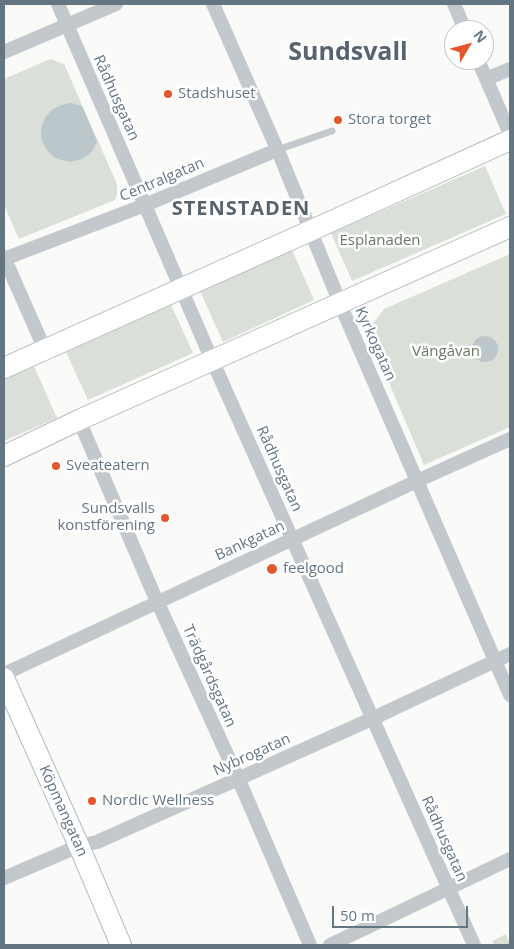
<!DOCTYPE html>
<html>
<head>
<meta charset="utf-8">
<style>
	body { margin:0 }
	#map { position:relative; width:514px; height:949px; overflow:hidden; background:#fafaf8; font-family:"Open Sans",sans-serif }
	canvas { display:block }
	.frame { position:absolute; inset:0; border:5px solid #657683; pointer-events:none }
	.north { position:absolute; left:444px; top:20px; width:50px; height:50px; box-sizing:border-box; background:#fff; border:1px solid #c1c8cd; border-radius:50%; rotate:53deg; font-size:14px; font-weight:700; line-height:20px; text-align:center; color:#657683 }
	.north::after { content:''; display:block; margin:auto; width:18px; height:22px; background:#e4572e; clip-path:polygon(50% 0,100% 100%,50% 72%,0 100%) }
	.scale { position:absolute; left:332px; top:906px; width:136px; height:22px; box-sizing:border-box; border:2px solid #657683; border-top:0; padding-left:6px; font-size:15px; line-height:18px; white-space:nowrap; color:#657683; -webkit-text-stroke:4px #fff; paint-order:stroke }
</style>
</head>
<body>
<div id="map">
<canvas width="514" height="949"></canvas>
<div class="frame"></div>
<div class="north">N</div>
<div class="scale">50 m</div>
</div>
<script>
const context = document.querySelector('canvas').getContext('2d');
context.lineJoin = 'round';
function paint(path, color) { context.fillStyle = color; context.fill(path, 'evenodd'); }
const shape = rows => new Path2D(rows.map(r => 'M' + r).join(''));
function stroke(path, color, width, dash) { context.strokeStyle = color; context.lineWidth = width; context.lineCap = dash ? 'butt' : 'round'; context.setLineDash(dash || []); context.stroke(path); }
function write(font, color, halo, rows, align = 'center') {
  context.font = font + ' "Open Sans",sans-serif'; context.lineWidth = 5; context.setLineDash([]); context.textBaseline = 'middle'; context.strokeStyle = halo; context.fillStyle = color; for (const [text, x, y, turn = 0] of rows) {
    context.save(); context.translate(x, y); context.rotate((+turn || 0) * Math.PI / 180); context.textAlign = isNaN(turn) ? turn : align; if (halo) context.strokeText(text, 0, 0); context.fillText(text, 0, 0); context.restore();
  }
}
const green = shape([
	[50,59,64,64,117,184,117,194,115,200,19,239,4,205,4,79],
	[485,166,506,214,352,281,331,233],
	[292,250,314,300,223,342,200,291],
	[510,254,510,427,424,465,367,331,384,309],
	[171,305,193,353,88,400,66,352],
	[33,364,57,418,4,441,4,378],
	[506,934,510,945,494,945,492,941]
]);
const water = shape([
	[71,103,82,106,97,141,93,150,88,155,81,159,71,162,61,160,54,157,47,150,42,141,41,133,42,125,46,116,53,109,61,105],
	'472 349a13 13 0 1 1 26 0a13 13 0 1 1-26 0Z'
]);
const lane = shape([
	[277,150,332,131]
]);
const street = shape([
	[58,4,208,351,474,945],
	[213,4,281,158,344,313,510,695],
	[454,4,465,30],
	[4,52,116,4],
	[478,60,510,134],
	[486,79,510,69],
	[4,257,45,350],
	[4,259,145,205,277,150],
	[79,420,152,590,245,794,310,945],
	[4,674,417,481,510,439],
	[4,878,79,846,97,842,365,722,510,654],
	[330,945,510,859]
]);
const secondary = shape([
	[4,368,310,231,510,140],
	[4,456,79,420,510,227],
	[4,678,79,846,121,945]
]);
const markers = [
	[168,94,5,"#e4572e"],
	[338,120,5,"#e4572e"],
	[56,466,5,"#e4572e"],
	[165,518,5,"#e4572e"],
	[272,569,6,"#e4572e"],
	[92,801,5,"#e4572e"]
];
const poiNames = [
	["Stadshuset",178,94],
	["Stora torget",348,120],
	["Sveateatern",66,466],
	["Sundsvalls",155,509,"right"],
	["konstförening",155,526,"right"],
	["feelgood",283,569],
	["Nordic Wellness",102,801]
];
const streetNames = [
	["Rådhusgatan",116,98,66],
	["Centralgatan",162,180,-23],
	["Kyrkogatan",375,344,66],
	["Rådhusgatan",279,469,66],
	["Bankgatan",250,541,-25],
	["Trädgårdsgatan",209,676,66],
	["Nybrogatan",252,755,-24],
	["Köpmangatan",63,811,66],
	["Rådhusgatan",444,839,66]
];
const parkNames = [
	["Esplanaden",380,241],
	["Vängåvan",446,352]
];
const districtNames = [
	["STENSTADEN",241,209]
];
const townNames = [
	["Sundsvall",348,53]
];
paint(green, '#dadfd7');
paint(water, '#bbc7cb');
stroke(secondary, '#b3babf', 22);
stroke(lane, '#c3c8cc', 7);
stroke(street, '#c3c8cc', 14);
stroke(secondary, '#fff', 20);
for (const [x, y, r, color] of markers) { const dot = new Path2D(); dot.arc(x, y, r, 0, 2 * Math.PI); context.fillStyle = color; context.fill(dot); stroke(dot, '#fff', 2); }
write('15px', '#657683', '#fff', poiNames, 'left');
write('15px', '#657683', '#fff', streetNames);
write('15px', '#687a64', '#fff', parkNames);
context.letterSpacing = '1px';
write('bold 20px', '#57646e', '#fff', districtNames);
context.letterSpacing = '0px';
write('bold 25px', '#57646e', '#fff', townNames);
</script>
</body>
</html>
